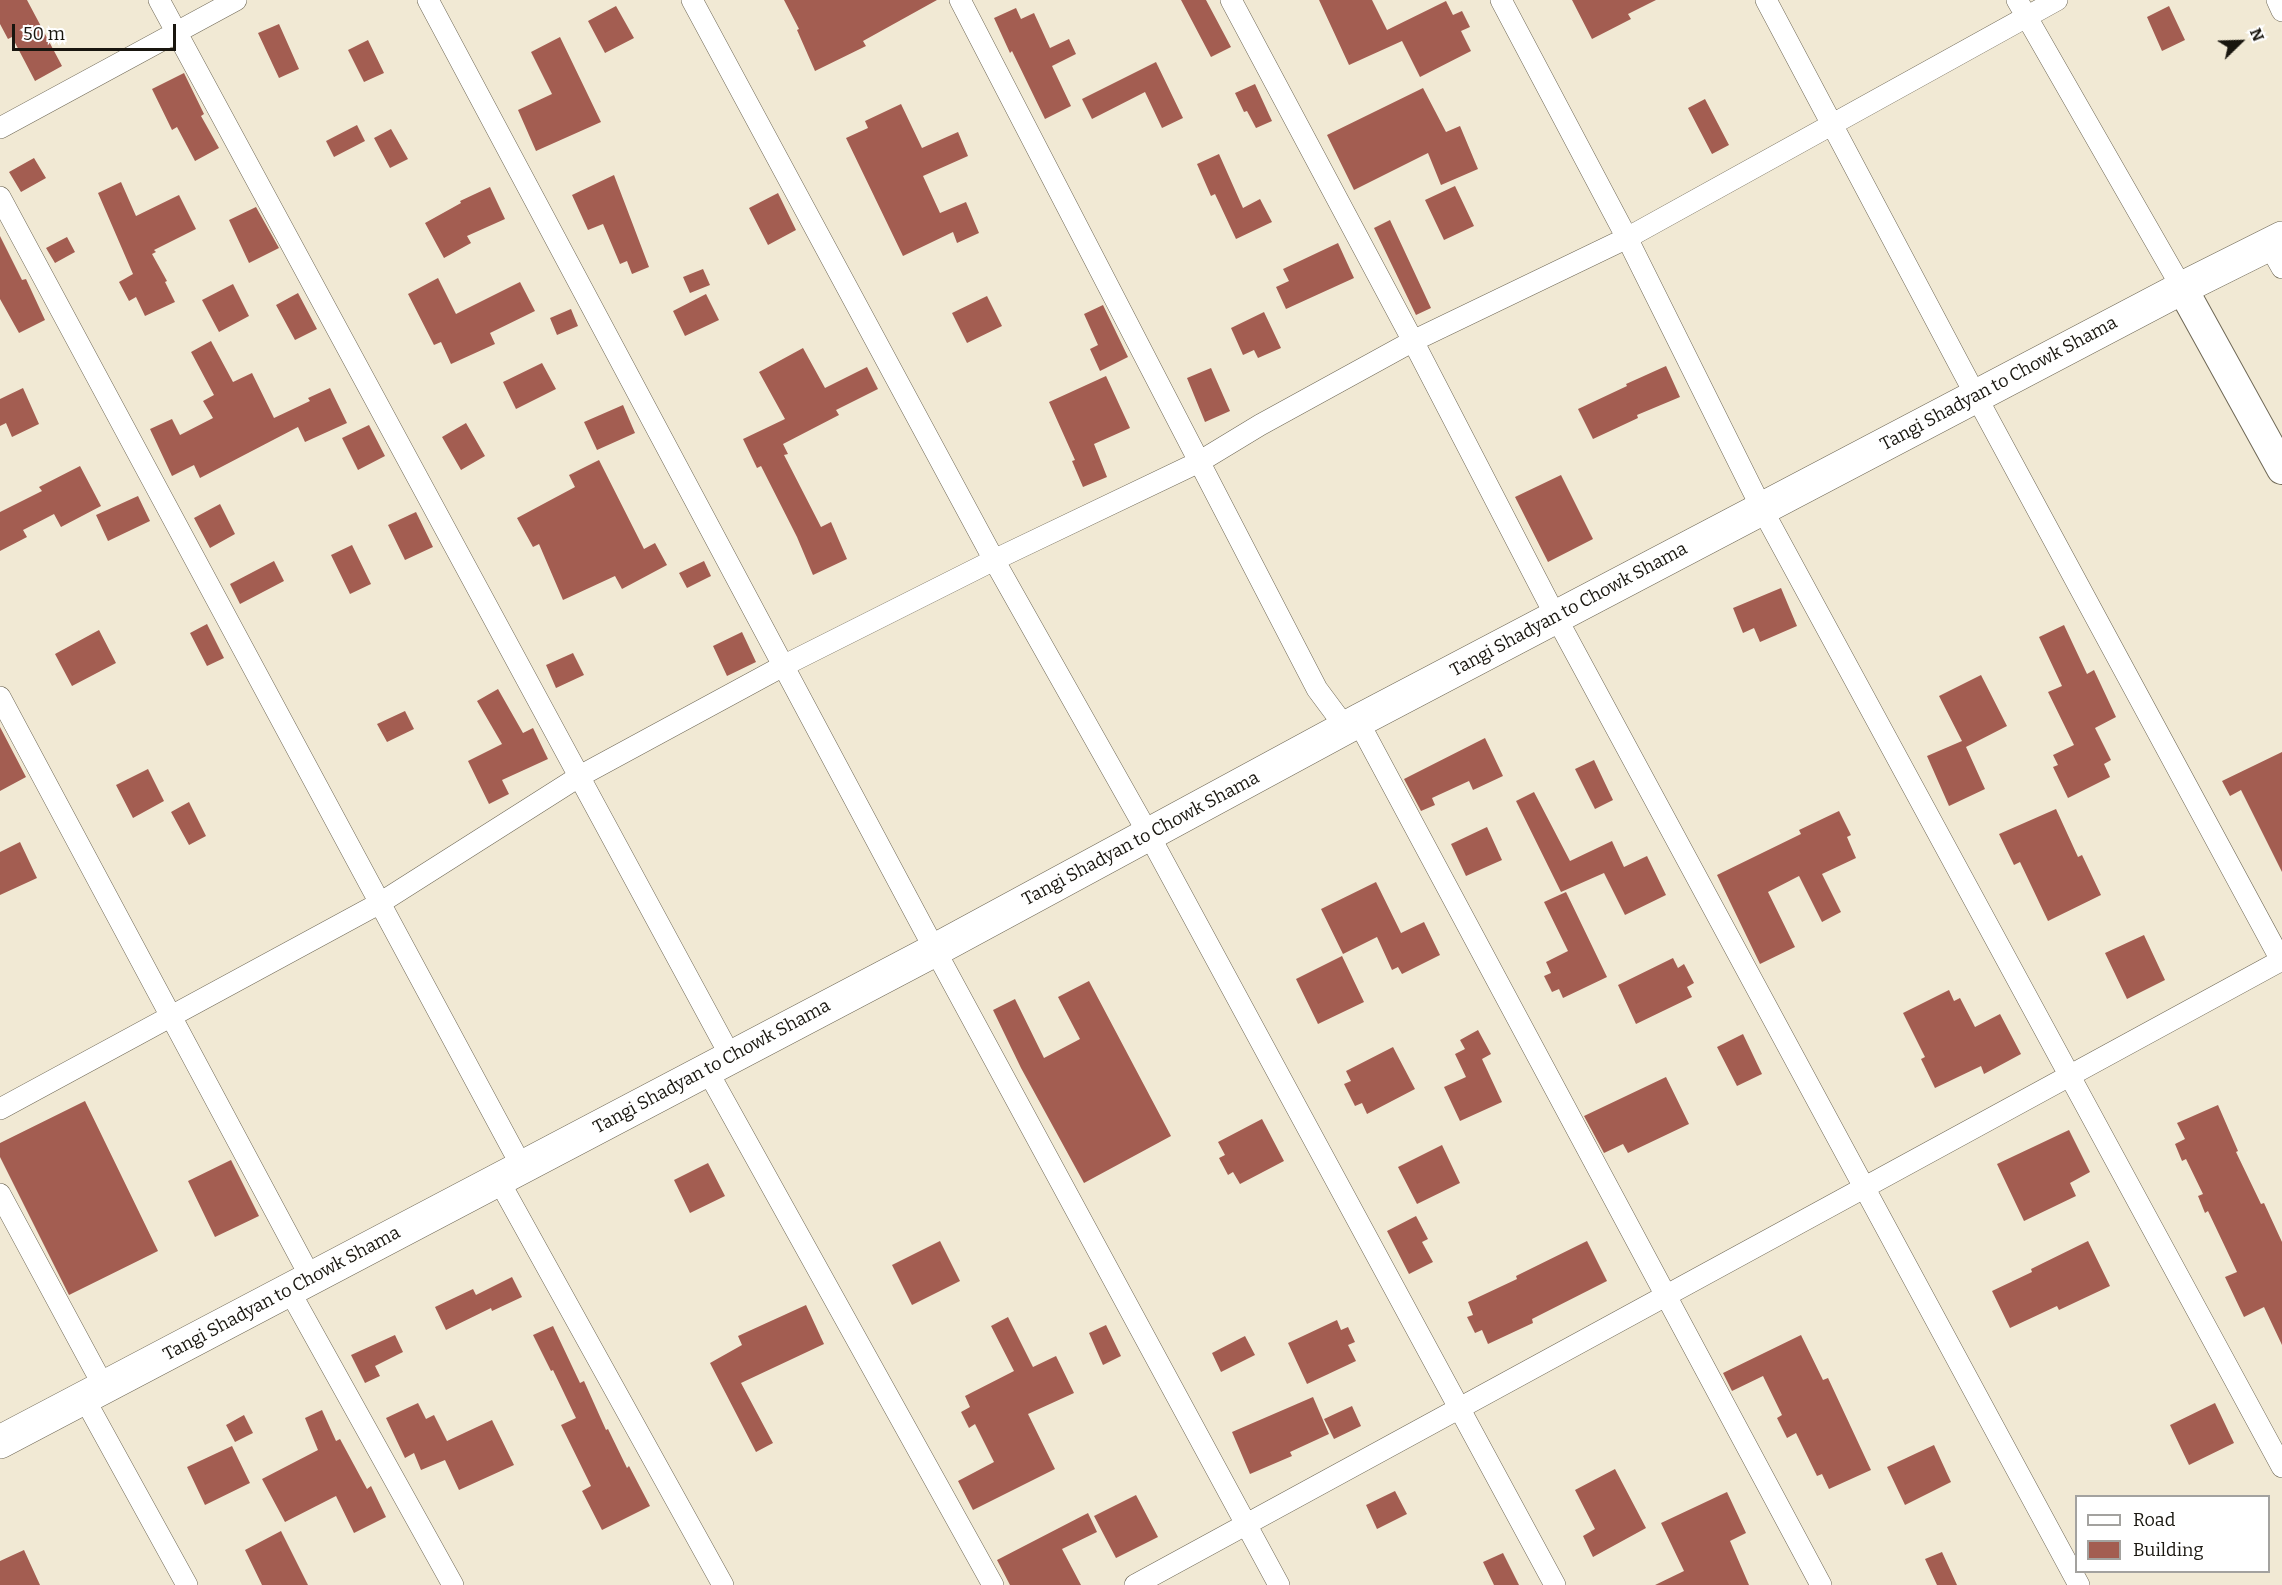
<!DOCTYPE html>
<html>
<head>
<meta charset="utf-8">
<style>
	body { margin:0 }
	#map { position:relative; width:2282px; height:1585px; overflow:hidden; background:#f1e9d4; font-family:Bitter,serif }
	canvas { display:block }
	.legend { position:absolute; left:2075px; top:1495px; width:195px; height:78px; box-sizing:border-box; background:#fff; border:2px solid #a3a29f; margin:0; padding:8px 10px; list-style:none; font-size:18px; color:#19160f }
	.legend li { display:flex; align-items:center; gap:12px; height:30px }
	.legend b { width:30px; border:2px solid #a3a29f }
	.north { position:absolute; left:2210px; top:12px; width:60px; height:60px; -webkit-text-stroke:4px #fff; paint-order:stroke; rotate:67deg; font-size:16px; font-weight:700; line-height:24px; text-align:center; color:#19160f }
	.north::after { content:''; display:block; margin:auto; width:21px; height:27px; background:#19160f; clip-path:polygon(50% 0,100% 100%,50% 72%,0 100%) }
	.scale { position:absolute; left:12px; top:24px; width:164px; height:27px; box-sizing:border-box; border:3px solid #19160f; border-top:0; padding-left:8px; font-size:18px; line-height:21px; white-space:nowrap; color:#19160f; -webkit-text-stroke:4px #fff; paint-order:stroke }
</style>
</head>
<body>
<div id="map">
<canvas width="2282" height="1585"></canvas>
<ul class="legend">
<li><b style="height:8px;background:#fff"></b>Road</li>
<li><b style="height:16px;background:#a35d51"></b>Building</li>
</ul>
<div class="north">N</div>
<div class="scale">50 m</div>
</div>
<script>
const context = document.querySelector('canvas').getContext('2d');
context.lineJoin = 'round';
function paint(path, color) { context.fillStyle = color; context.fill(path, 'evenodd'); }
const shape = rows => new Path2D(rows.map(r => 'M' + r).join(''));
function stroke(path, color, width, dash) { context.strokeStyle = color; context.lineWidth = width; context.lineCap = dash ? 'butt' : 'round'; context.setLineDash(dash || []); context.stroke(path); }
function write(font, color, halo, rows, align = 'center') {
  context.font = font + ' Bitter,serif'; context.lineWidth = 4.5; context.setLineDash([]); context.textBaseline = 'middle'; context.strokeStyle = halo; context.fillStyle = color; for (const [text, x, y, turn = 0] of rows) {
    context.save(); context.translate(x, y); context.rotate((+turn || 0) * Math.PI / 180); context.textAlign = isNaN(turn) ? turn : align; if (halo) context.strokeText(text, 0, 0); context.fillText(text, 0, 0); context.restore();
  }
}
const building = shape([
	[0,0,27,0,62,66,35,81,12,37,8,39,0,24],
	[784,0,937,0,863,41,866,46,815,71,797,30,799,29],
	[1181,0,1206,0,1231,47,1211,57],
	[1319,0,1372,0,1387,30,1446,1,1453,15,1462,11,1470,27,1461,31,1471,51,1420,77,1402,41,1349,65],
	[1572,0,1656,0,1628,14,1631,19,1592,39],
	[616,6,634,38,605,53,588,21],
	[2169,6,2185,40,2162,51,2147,17],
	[1016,8,1021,19,1034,13,1050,48,1069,39,1076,54,1052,66,1071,106,1045,119,1012,51,1010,53,994,18],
	[279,24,299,69,279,78,258,33],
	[560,37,601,122,536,151,518,110,552,94,531,52],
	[368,40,384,73,364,82,348,50],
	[1156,62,1183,118,1162,128,1145,92,1092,119,1082,99],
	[184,73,204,114,201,116,219,148,195,161,177,127,172,130,152,89],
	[1255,84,1272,121,1256,128,1247,111,1244,112,1235,93],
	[1423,88,1446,132,1460,126,1478,169,1441,185,1428,153,1354,190,1327,135],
	[1705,99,1729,145,1712,154,1688,108],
	[901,104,922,148,958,132,968,156,923,176,940,213,966,202,979,233,957,243,953,232,903,256,846,138,868,128,865,121],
	[357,125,365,141,334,157,326,141],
	[391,129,408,159,390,168,374,138],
	[1219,154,1243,208,1260,199,1272,222,1236,239,1215,194,1211,196,1197,164],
	[34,158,46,178,21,192,9,172],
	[614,175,649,267,632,274,627,261,620,264,603,224,588,230,572,195],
	[121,182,136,216,179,195,196,229,154,250,156,252,152,254,167,281,165,282,175,302,145,316,136,297,129,301,119,282,133,274,98,193],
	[1455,186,1474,226,1444,240,1425,200],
	[490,187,505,219,467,236,471,243,444,258,425,223,461,203,460,201],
	[778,193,796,230,768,245,749,208],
	[256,207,279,248,249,263,229,220],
	[1390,220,1431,308,1416,315,1374,228],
	[0,236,22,280,26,279,45,320,19,333,0,299],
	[67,237,75,252,55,263,46,248],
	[1338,243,1354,278,1286,309,1276,287,1289,281,1283,269],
	[703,269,710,285,690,293,683,277],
	[438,278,456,314,520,282,535,311,490,333,495,344,451,364,441,342,434,345,408,294],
	[233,284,249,316,219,332,202,300],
	[298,293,317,329,295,340,276,305],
	[706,294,719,320,685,336,673,311],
	[987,296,1002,326,967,343,952,313],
	[1103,305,1128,357,1100,371,1090,349,1098,345,1084,314],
	[571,309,578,326,557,335,550,318],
	[1264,312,1281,348,1258,358,1254,350,1243,355,1231,328],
	[211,341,233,382,252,373,274,418,310,401,308,398,330,388,347,423,305,442,298,427,200,478,194,465,172,476,150,429,172,419,180,435,213,418,203,401,214,395,191,352],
	[803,348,825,388,867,367,878,389,836,410,839,415,783,444,788,454,784,455,821,527,831,522,847,559,813,575,797,537,761,466,757,468,743,439,785,419,759,372],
	[542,363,556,389,516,409,503,382],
	[1666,366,1680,397,1637,415,1638,418,1593,439,1578,409,1627,386,1626,384],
	[1211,368,1230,411,1205,422,1187,378],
	[1106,376,1130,428,1094,444,1107,477,1083,487,1072,461,1075,460,1049,402],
	[23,388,39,424,12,437,6,423,0,426,0,399],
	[623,405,635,433,597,450,584,422],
	[466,423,485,456,461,470,442,437],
	[369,425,385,456,358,470,342,438],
	[599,460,644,549,655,543,667,565,622,589,615,576,563,600,539,544,533,547,517,518,575,487,569,475],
	[80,466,101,506,61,527,54,514,23,530,27,537,0,551,0,512,42,491,39,487],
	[1561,475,1593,539,1548,562,1515,497],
	[138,496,150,521,108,541,96,515],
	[220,504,235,534,210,548,194,518],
	[416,512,433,547,405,560,388,525],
	[352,545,371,584,350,594,331,555],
	[274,561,284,581,240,604,230,584],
	[704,561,711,576,687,588,679,573],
	[1781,588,1797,626,1760,642,1754,628,1743,633,1733,608],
	[207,624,224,658,207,666,190,633],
	[2064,625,2087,674,2094,670,2116,717,2095,728,2111,760,2104,764,2110,777,2068,798,2053,767,2058,765,2053,755,2074,745,2048,692,2062,686,2039,637],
	[99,630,116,663,72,686,55,654],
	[742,632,756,662,727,676,713,646],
	[573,653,584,675,556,688,546,665],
	[1981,675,2007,726,1966,747,1985,789,1949,806,1927,756,1962,741,1939,696],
	[498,689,523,733,533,728,548,759,502,780,509,794,489,804,468,761,502,744,477,701],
	[405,711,414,729,387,742,377,724],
	[0,727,26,777,0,791],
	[1485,738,1503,776,1473,790,1469,781,1432,798,1435,805,1421,811,1404,779],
	[2282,752,2282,872,2241,790,2230,796,2222,781],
	[1594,760,1613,800,1595,809,1575,769],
	[148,769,164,801,133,818,116,785],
	[1534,792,1570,861,1612,841,1624,867,1647,856,1666,895,1625,915,1604,873,1561,892,1516,801],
	[189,802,206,836,189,845,171,812],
	[2056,809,2078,857,2082,855,2101,895,2048,921,2020,862,2014,865,1999,834],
	[1839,811,1851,835,1847,837,1856,858,1822,874,1841,912,1822,922,1799,876,1768,892,1795,947,1760,964,1717,875,1801,834,1799,830],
	[1487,827,1502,860,1466,876,1451,844],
	[20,842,37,878,0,895,0,852],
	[1376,882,1401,933,1424,922,1440,955,1402,974,1398,967,1392,970,1377,937,1343,954,1321,909],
	[1566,892,1607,977,1563,998,1559,989,1552,992,1544,976,1551,973,1546,962,1568,951,1544,902],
	[2144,935,2165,980,2127,999,2105,953],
	[1342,956,1364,1002,1318,1024,1296,979],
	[1673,958,1678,968,1684,964,1694,983,1687,987,1692,997,1636,1024,1618,985],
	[1089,981,1171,1136,1084,1183,1021,1068,993,1010,1015,999,1044,1058,1080,1039,1058,997],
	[1949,990,1954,1001,1960,998,1975,1027,2000,1014,2021,1054,1984,1074,1981,1066,1935,1088,1921,1059,1925,1057,1903,1013],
	[1478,1030,1491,1054,1482,1059,1502,1102,1460,1121,1444,1087,1466,1077,1455,1054,1465,1049,1460,1040],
	[1743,1034,1762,1074,1737,1086,1717,1047],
	[1393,1047,1415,1089,1367,1114,1362,1103,1355,1106,1344,1084,1351,1081,1346,1071],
	[1666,1077,1689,1124,1628,1153,1623,1144,1604,1153,1584,1116],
	[85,1101,158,1251,69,1295,0,1157,0,1143],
	[2218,1105,2238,1151,2236,1152,2261,1204,2264,1203,2282,1242,2282,1345,2264,1307,2244,1317,2225,1277,2237,1272,2208,1211,2205,1213,2198,1196,2203,1194,2186,1159,2182,1161,2175,1144,2185,1139,2177,1123],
	[1262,1119,1284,1161,1240,1184,1233,1172,1228,1175,1219,1158,1225,1155,1218,1142],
	[2069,1130,2090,1172,2070,1183,2076,1196,2024,1221,1997,1164],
	[1442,1145,1460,1183,1417,1204,1398,1167],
	[231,1160,259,1216,215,1237,188,1181],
	[708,1163,725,1196,690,1213,674,1180],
	[1416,1216,1428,1239,1422,1242,1433,1262,1409,1274,1387,1231],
	[940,1241,960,1281,912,1305,892,1265],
	[1587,1241,1607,1281,1532,1319,1533,1323,1488,1344,1482,1330,1475,1333,1467,1317,1473,1315,1468,1302,1517,1279,1516,1276],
	[2088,1241,2110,1286,2059,1310,2057,1306,2010,1328,1992,1291,2032,1272,2031,1269],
	[512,1277,522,1297,492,1311,491,1308,446,1330,435,1307,473,1289,476,1295],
	[806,1305,824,1344,741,1383,773,1443,756,1452,710,1363,742,1345,738,1336],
	[1008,1317,1033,1367,1056,1356,1074,1393,1028,1414,1055,1469,973,1510,958,1481,994,1462,975,1424,969,1428,961,1412,970,1407,965,1396,1014,1371,991,1326],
	[1337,1320,1341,1330,1348,1327,1355,1342,1348,1345,1356,1361,1307,1384,1288,1343],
	[1106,1325,1121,1356,1103,1365,1089,1333],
	[553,1326,580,1383,584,1381,606,1430,608,1429,627,1468,629,1466,650,1506,602,1530,582,1491,591,1486,561,1425,576,1418,553,1370,551,1371,533,1335],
	[395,1335,403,1352,375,1366,380,1376,365,1383,351,1355],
	[1801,1335,1823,1380,1828,1378,1871,1470,1829,1489,1822,1474,1817,1476,1796,1433,1787,1438,1777,1418,1782,1415,1763,1376,1732,1391,1723,1373],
	[1245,1336,1255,1355,1221,1372,1212,1353],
	[1313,1397,1329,1434,1290,1452,1292,1456,1250,1474,1232,1432],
	[418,1403,426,1419,434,1415,447,1441,492,1420,514,1465,459,1490,445,1460,421,1470,414,1453,405,1458,386,1418],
	[2215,1403,2234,1443,2189,1465,2170,1425],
	[1352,1406,1361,1426,1334,1439,1324,1419],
	[322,1410,336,1441,340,1439,367,1489,371,1486,386,1517,354,1533,336,1496,285,1522,262,1479,318,1450,305,1418],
	[244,1415,253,1433,235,1442,226,1425],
	[1934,1445,1951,1482,1905,1505,1887,1467],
	[232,1446,250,1483,205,1505,187,1467],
	[1615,1469,1646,1528,1593,1557,1583,1536,1595,1529,1575,1490],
	[1395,1491,1407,1514,1377,1529,1366,1505],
	[1727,1492,1746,1533,1730,1541,1749,1585,1655,1585,1684,1571,1661,1523],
	[1136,1495,1158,1537,1116,1558,1094,1516],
	[1088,1513,1097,1532,1062,1549,1081,1585,1010,1585,997,1560],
	[281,1531,308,1585,262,1585,245,1550],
	[24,1550,40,1585,0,1585,0,1561],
	[1942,1552,1957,1585,1937,1585,1925,1559],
	[1503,1553,1519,1585,1494,1585,1483,1562]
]);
const street = shape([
	[159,0,731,1057],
	[428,0,935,950,1279,1585],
	[692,0,994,560,1149,835,1555,1585],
	[960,0,1317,689,1346,728],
	[1231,0,1413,341,1556,617,2079,1585],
	[1501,0,1627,238,1762,509,2282,1467],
	[1766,0,1976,396,2282,962],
	[2017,0,2182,288],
	[2277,0,2282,11],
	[0,128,236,0],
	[0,197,522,1167],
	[2269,245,2282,268],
	[0,697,311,1278],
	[1358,721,1821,1585],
	[707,1070,993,1585],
	[0,1109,380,903,580,776,783,666,994,560,1199,462,1260,425,1413,341,1627,238,2057,0],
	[498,1179,723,1585],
	[0,1194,104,1387],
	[289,1290,453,1585],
	[84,1398,187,1585],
	[1135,1585,2282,960]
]);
const secondary = shape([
	[2182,288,2282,469]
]);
const primary = shape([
	[0,1442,935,950,1358,721,2182,288,2282,238]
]);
const streetNames = [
	["Tangi Shadyan to Chowk Shama",1999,384,-28],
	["Tangi Shadyan to Chowk Shama",1569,610,-28],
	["Tangi Shadyan to Chowk Shama",1141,839,-28],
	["Tangi Shadyan to Chowk Shama",712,1067,-28],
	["Tangi Shadyan to Chowk Shama",282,1294,-28]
];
paint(building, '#a35d51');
stroke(street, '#6e6755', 22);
stroke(secondary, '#6e6755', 32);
stroke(primary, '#6e6755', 34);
stroke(street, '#fff', 21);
stroke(secondary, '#fff', 30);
stroke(primary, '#fff', 33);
write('18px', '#19160f', '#fff', streetNames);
</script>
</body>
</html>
